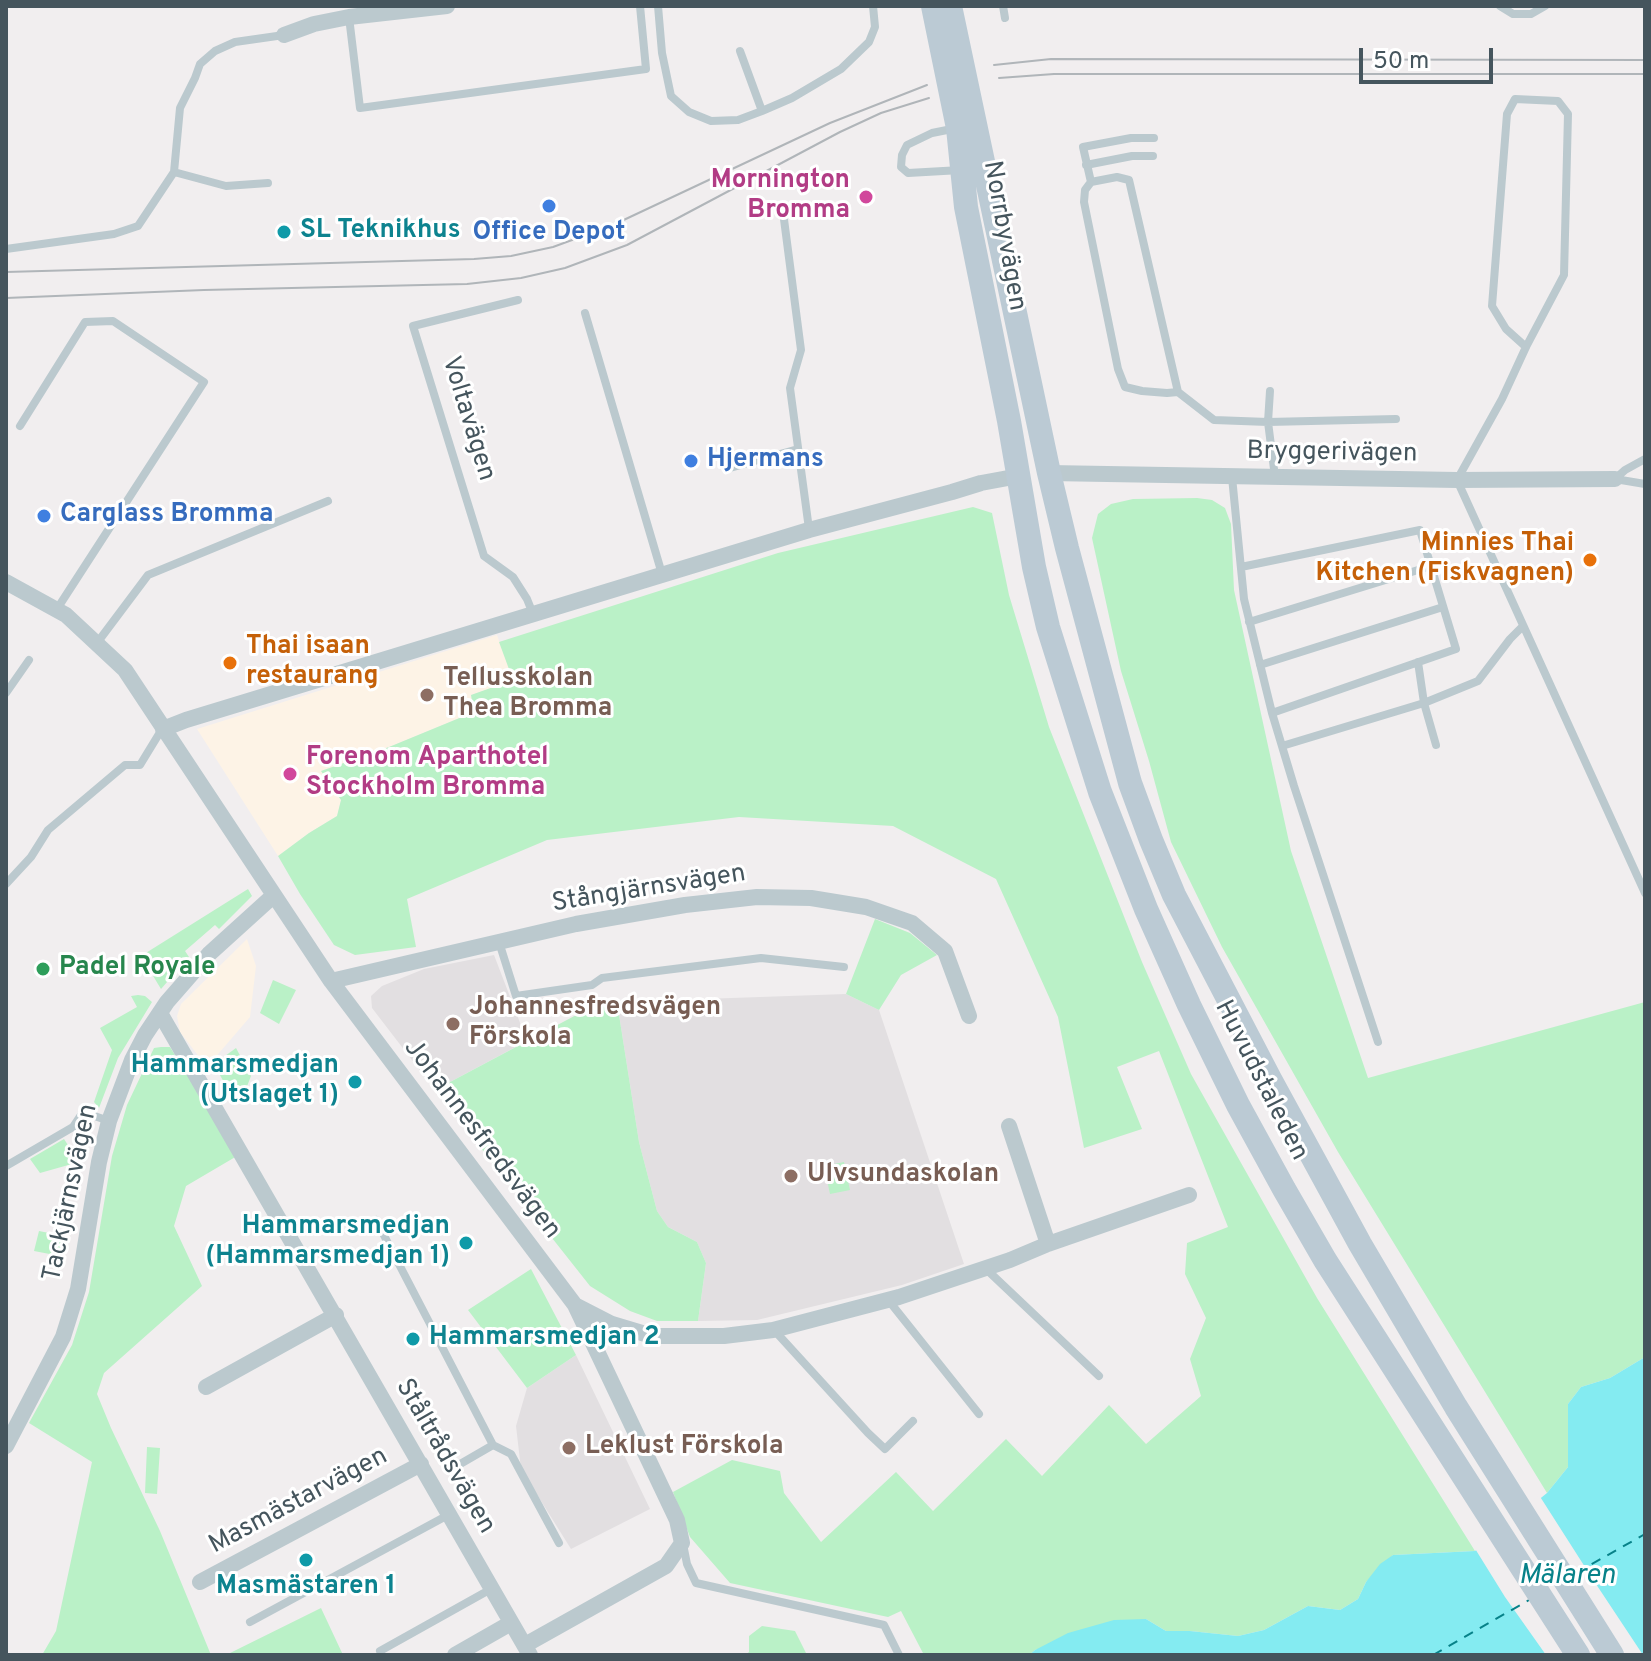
<!DOCTYPE html>
<html>
<head>
<meta charset="utf-8">
<style>
	body { margin:0 }
	#map { position:relative; width:1651px; height:1661px; overflow:hidden; background:#f1eeef; font-family:Overpass,sans-serif }
	canvas { display:block }
	.frame { position:absolute; inset:0; border:8px solid #45555d; pointer-events:none }
	.scale { position:absolute; left:1359px; top:48px; width:134px; height:36px; box-sizing:border-box; border:4px solid #45555d; border-top:0; padding-left:10px; font-size:24px; line-height:28px; white-space:nowrap; color:#45555d; -webkit-text-stroke:6px #fff; paint-order:stroke }
</style>
</head>
<body>
<div id="map">
<canvas width="1651" height="1661"></canvas>
<div class="frame"></div>
<div class="scale">50 m</div>
</div>
<script>
const context = document.querySelector('canvas').getContext('2d');
context.lineJoin = 'round';
function paint(path, color) { context.fillStyle = color; context.fill(path, 'evenodd'); }
const shape = rows => new Path2D(rows.map(r => 'M' + r).join(''));
function stroke(path, color, width, dash) { context.strokeStyle = color; context.lineWidth = width; context.lineCap = dash ? 'butt' : 'round'; context.setLineDash(dash || []); context.stroke(path); }
function write(font, color, halo, rows, align = 'center') {
  context.font = font + ' Overpass,sans-serif'; context.lineWidth = 6; context.setLineDash([]); context.textBaseline = 'middle'; context.strokeStyle = halo; context.fillStyle = color; for (const [text, x, y, turn = 0] of rows) {
    context.save(); context.translate(x, y); context.rotate((+turn || 0) * Math.PI / 180); context.textAlign = isNaN(turn) ? turn : align; if (halo) context.strokeText(text, 0, 0); context.fillText(text, 0, 0); context.restore();
  }
}
const commercial = shape([
	[497,635,513,680,471,695,474,712,389,747,321,771,341,800,337,816,309,833,278,856,197,729],
	[247,939,256,966,250,1017,207,1067,180,1032,177,1016,181,1004]
]);
const education = shape([
	[494,955,527,1041,435,1090,372,1008,371,996,382,986,424,969],
	[846,994,879,1010,964,1264,902,1285,757,1320,698,1321,706,1263,697,1242,668,1227,657,1211,639,1142,617,1002],
	[576,1355,650,1509,571,1549,521,1469,516,1426,527,1388]
]);
const green = shape([
	[1197,498,1212,500,1225,508,1231,524,1234,590,1291,851,1368,1078,1645,1002,1645,1357,1610,1378,1581,1387,1568,1404,1568,1467,1547,1493,1338,1152,1222,947,1171,842,1149,761,1121,671,1092,538,1098,514,1111,504,1133,499],
	[973,507,992,513,1009,595,1049,727,1142,962,1191,1074,1317,1298,1475,1551,1393,1555,1366,1582,1358,1599,1340,1610,1308,1606,1264,1630,1238,1636,1190,1631,1166,1631,1146,1619,1035,1650,1029,1655,924,1655,901,1611,888,1617,730,1583,690,1537,673,1492,732,1460,780,1471,784,1493,821,1542,896,1472,933,1511,1006,1439,1042,1476,1109,1405,1146,1444,1201,1396,1190,1359,1206,1318,1185,1274,1187,1243,1228,1227,1159,1051,1117,1067,1142,1129,1084,1148,1058,1017,996,879,893,826,739,817,547,840,407,899,416,947,355,955,334,945,300,894,278,856,309,833,337,816,341,800,321,771,389,747,474,712,471,695,513,680,499,642,778,553],
	[248,889,252,896,219,929,215,925,185,951,189,957,161,989,141,956],
	[875,919,910,933,937,955,901,975,879,1010,846,994],
	[273,980,296,990,279,1024,260,1013],
	[138,995,145,996,152,1002,118,1058,99,1108,94,1102,112,1050,100,1028,137,1007,131,996],
	[617,1002,639,1142,657,1211,668,1227,697,1242,706,1263,698,1321,657,1321,630,1311,590,1286,435,1090,580,1013],
	[161,1047,170,1047,237,1156,186,1186,174,1226,202,1286,104,1373,97,1394,111,1428,160,1531,211,1655,42,1655,56,1631,92,1462,29,1423,72,1345,89,1292,112,1156,127,1105,154,1048],
	[236,1048,251,1076,246,1089,227,1088,214,1064],
	[64,1139,79,1162,40,1173,30,1159],
	[844,1162,850,1190,830,1194,824,1166],
	[39,1231,64,1236,60,1256,34,1251],
	[531,1269,576,1355,527,1388,468,1310],
	[147,1447,160,1448,157,1494,145,1493],
	[321,1608,343,1655,226,1655],
	[762,1626,795,1631,807,1655,745,1655,749,1652,749,1636]
]);
const water = shape([
	[1645,1357,1645,1655,1029,1655,1035,1650,1068,1633,1114,1620,1146,1619,1166,1631,1190,1631,1238,1636,1264,1630,1308,1606,1340,1610,1358,1599,1366,1582,1380,1564,1393,1555,1475,1551,1547,1493,1568,1467,1568,1404,1581,1387,1610,1378]
]);
const pier = shape([
	[1539,1495,1592,1578,1643,1655,1546,1655,1505,1597,1474,1547]
]);
const ferry = shape([
	[1576,1573,1645,1534],
	[1433,1655,1529,1600]
]);
const service = shape([
	[658,6,662,53,671,96,689,112,711,121,738,120,762,111,792,98,841,69,869,42,875,27,873,6],
	[1003,6,1005,18],
	[1500,6,1513,14,1531,14,1545,6],
	[349,17,360,108,646,69,640,6],
	[740,51,762,111],
	[957,128,932,133,907,145,902,155,901,167,908,173,961,170],
	[1086,165,1132,156,1153,156],
	[174,172,226,186,268,183],
	[1091,182,1083,147,1131,138,1154,138],
	[782,204,801,350,790,388,809,529],
	[6,249,114,234,138,226,174,172,180,108,195,78,200,64,215,51,235,42,284,35],
	[518,300,413,326,484,556,513,577,527,599,533,614],
	[585,313,662,574],
	[1526,347,1506,329,1492,306,1507,114,1515,99,1558,101,1568,114,1564,275,1526,347,1502,399,1457,480,1645,893],
	[1270,391,1268,422,1396,419],
	[1178,392,1167,393,1142,391,1125,387,1118,369,1084,202,1085,190,1091,182,1117,177,1129,180,1178,392,1214,420,1268,422,1275,477],
	[20,426,85,322,113,321,204,382,57,609],
	[730,468,798,449],
	[1232,477,1244,599,1272,713,1294,786,1378,1042],
	[1615,479,1625,470,1645,459],
	[1615,479,1645,484],
	[1241,567,1420,530,1456,649,1272,713],
	[1249,622,1431,566],
	[97,643,148,575,328,501],
	[1418,662,1424,703,1436,745],
	[1260,665,1443,607],
	[6,693,29,660],
	[1282,746,1424,703,1478,681,1510,639,1523,626],
	[6,884,31,857,48,830,125,765,140,765,162,729],
	[499,942,516,996,592,985,602,978,761,958,844,967],
	[6,1166,73,1127,83,1112,109,1121],
	[376,1220,493,1445,511,1454,559,1543],
	[986,1269,1099,1376],
	[889,1301,979,1414],
	[774,1330,868,1433,885,1449,913,1421],
	[455,1467,493,1445],
	[683,1544,687,1564,696,1583,884,1625,899,1655],
	[250,1622,450,1514],
	[380,1651,491,1589]
]);
const minor = shape([
	[284,35,314,24,349,17,447,6],
	[1049,473,1457,480,1615,479],
	[6,582,66,615,125,670,331,981,575,1305,612,1324,652,1336,724,1336,773,1330,899,1297,1010,1260,1048,1244,1189,1195],
	[163,729,186,720,809,530,952,492,981,483,1019,476],
	[331,981,576,924,685,905,757,897,811,898,866,907,912,923,945,951,969,1016],
	[160,1013,530,1655],
	[1009,1126,1048,1244],
	[206,1387,336,1315],
	[6,1446,63,1337,69,1318,78,1289,99,1162,109,1121,132,1060,145,1035,167,1002,209,954,273,896],
	[200,1582,421,1464],
	[525,1645,666,1566,682,1543,677,1520,575,1305],
	[455,1655,511,1623]
]);
const secondary = shape([
	[933,6,958,128,966,207,1009,421,1034,567,1048,627,1100,792,1146,909,1189,1005,1238,1105,1284,1189,1325,1260,1578,1655],
	[950,6,1049,473,1067,548,1130,783,1151,840,1174,895,1270,1079,1360,1244,1456,1407,1612,1655]
]);
const tram = shape([
	[994,65,1051,59,1645,60],
	[999,78,1054,74,1645,74],
	[6,272,474,259,511,256,553,247,613,225,830,123,927,85],
	[6,298,204,290,467,284,521,278,565,268,627,245,840,132,881,113,929,98]
]);
const markers = [
	[866,197,8,"#d1479c"],
	[549,206,8,"#3f7fe0"],
	[284,232,8,"#0f9aa8"],
	[691,461,8,"#3f7fe0"],
	[44,516,8,"#3f7fe0"],
	[1590,560,8,"#e8710a"],
	[230,663,8,"#e8710a"],
	[427,695,8,"#8d6e63"],
	[290,774,8,"#d1479c"],
	[43,969,8,"#2e9e5b"],
	[453,1024,8,"#8d6e63"],
	[355,1082,8,"#0f9aa8"],
	[791,1176,8,"#8d6e63"],
	[466,1243,8,"#0f9aa8"],
	[413,1339,8,"#0f9aa8"],
	[569,1448,8,"#8d6e63"],
	[306,1560,8,"#0f9aa8"]
];
const hotelNames = [
	["Mornington",850,182],
	["Bromma",850,212],
	["Forenom Aparthotel",306,759,"left"],
	["Stockholm Bromma",306,789,"left"]
];
const cultureNames = [
	["SL Teknikhus",300,232],
	["Hammarsmedjan",339,1067,"right"],
	["(Utslaget 1)",339,1097,"right"],
	["Hammarsmedjan",450,1228,"right"],
	["(Hammarsmedjan 1)",450,1258,"right"],
	["Hammarsmedjan 2",429,1339],
	["Masmästaren 1",306,1588,"center"]
];
const shopNames = [
	["Office Depot",549,234,"center"],
	["Hjermans",707,461],
	["Carglass Bromma",60,516]
];
const streetNames = [
	["Norrbyvägen",1003,236,80],
	["Voltavägen",467,419,73],
	["Bryggerivägen",1332,454,1],
	["Stångjärnsvägen",649,890,-9],
	["Huvudstaleden",1260,1081,63],
	["Johannesfredsvägen",481,1140,53],
	["Tackjärnsvägen",72,1193,-78],
	["Ståltrådsvägen",444,1457,60],
	["Masmästarvägen",299,1502,-28]
];
const foodNames = [
	["Minnies Thai",1574,545],
	["Kitchen (Fiskvagnen)",1574,575],
	["Thai isaan",246,648,"left"],
	["restaurang",246,678,"left"]
];
const educationNames = [
	["Tellusskolan",443,680],
	["Thea Bromma",443,710],
	["Johannesfredsvägen",469,1009],
	["Förskola",469,1039],
	["Ulvsundaskolan",807,1176],
	["Leklust Förskola",585,1448]
];
const leisureNames = [
	["Padel Royale",59,969]
];
const waterNames = [
	["Mälaren",1567,1577]
];
paint(commercial, '#fdf3e6');
paint(education, '#e2dfe1');
paint(green, '#baf1c7');
paint(water, '#84ebf1');
paint(pier, '#f1eeef');
stroke(ferry, '#078289', 2, [10, 8]);
stroke(service, '#bbc9ce', 8);
stroke(minor, '#bbc9ce', 16);
stroke(secondary, '#bbcad4', 24);
stroke(tram, '#b0b5b9', 2);
for (const [x, y, r, color] of markers) { const dot = new Path2D(); dot.arc(x, y, r, 0, 2 * Math.PI); context.fillStyle = color; context.fill(dot); stroke(dot, '#fff', 3); }
write('bold 26px', '#b23c85', '#fff', hotelNames, 'right');
write('bold 26px', '#0d838f', '#fff', cultureNames, 'left');
write('bold 26px', '#366cbe', '#fff', shopNames, 'left');
write('26px', '#45555d', '#fff', streetNames);
write('bold 26px', '#c56008', '#fff', foodNames, 'right');
write('bold 26px', '#785e54', '#fff', educationNames, 'left');
write('bold 26px', '#27864d', '#fff', leisureNames, 'left');
write('italic 28px', '#078289', '#fff', waterNames);
</script>
</body>
</html>
